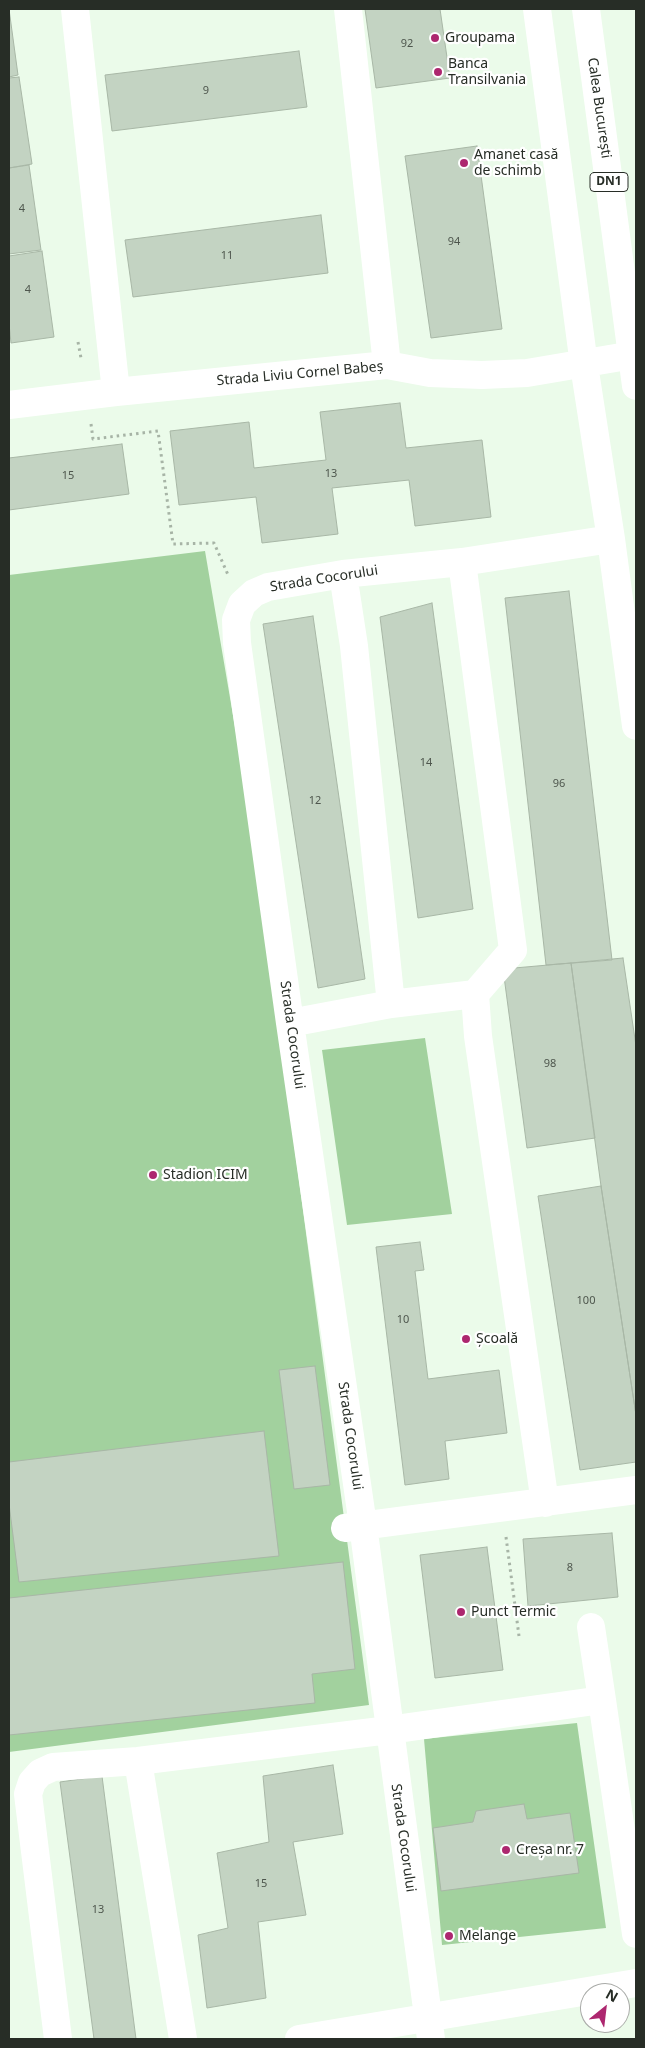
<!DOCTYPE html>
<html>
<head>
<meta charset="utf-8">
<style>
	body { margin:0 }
	#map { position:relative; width:645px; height:2048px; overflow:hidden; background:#ebfbea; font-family:"Noto Sans",sans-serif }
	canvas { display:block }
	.frame { position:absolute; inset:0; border:10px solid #272d26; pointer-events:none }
	.north { position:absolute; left:580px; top:1983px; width:50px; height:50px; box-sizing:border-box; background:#fff; border:1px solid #a9aba8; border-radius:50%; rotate:29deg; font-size:14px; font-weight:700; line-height:20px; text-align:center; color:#272d26 }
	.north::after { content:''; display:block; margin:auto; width:18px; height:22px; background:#ad276f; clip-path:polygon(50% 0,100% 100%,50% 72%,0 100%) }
</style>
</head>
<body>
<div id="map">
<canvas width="645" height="2048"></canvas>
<div class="frame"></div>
<div class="north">N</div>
</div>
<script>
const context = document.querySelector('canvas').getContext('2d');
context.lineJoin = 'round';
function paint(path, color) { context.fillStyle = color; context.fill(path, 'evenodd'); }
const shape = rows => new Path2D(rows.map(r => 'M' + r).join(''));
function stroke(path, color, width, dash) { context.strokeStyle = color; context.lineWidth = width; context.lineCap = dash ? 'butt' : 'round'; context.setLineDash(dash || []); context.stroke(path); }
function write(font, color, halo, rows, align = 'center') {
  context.font = font + ' "Noto Sans",sans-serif'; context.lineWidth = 4.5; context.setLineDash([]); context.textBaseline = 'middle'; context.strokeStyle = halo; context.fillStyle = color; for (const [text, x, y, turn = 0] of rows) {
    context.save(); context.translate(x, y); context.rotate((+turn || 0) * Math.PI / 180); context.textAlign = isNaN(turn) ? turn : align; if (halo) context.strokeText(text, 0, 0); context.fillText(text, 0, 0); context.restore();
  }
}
const green = shape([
	[205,551,251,821,369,1705,9,1752,9,575],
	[425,1038,452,1214,347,1225,322,1050],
	[577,1723,606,1928,442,1945,424,1739]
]);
const building = shape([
	[9,9,18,75,9,77,9,9],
	[365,9,440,9,450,78,376,88,365,9],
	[299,51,307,107,112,131,105,75,299,51],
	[19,77,32,164,9,168,9,78,19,77],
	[477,146,502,329,431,338,405,156,477,146],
	[29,165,41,250,9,254,9,168,29,165],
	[321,215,328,273,133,297,125,240,321,215],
	[42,251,54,337,11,343,9,324,9,256,42,251],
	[400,403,406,448,482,440,491,517,415,526,409,480,332,488,338,534,262,543,256,497,179,505,170,431,249,422,254,468,326,460,320,412,400,403],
	[122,444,129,494,9,510,9,458,122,444],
	[569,591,612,960,546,965,505,598,569,591],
	[432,603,473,909,418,918,380,617,432,603],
	[313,616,365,979,318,988,263,624,313,616],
	[623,958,636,1046,636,1415,601,1186,571,963,623,958],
	[571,963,595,1138,527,1148,503,969,571,963],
	[601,1186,636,1415,636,1462,580,1470,538,1196,601,1186],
	[420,1242,424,1270,415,1271,428,1379,499,1370,507,1433,445,1441,449,1479,405,1485,376,1247,420,1242],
	[315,1366,330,1485,294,1489,279,1370,315,1366],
	[264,1431,279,1556,19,1582,9,1504,9,1462,264,1431],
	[612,1533,618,1597,528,1606,523,1539,612,1533],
	[487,1547,503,1670,435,1678,420,1555,487,1547],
	[343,1562,355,1669,312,1674,315,1703,9,1735,9,1598,343,1562],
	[333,1765,343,1834,293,1842,306,1915,258,1922,266,1998,207,2008,198,1935,228,1928,217,1853,269,1842,263,1776,333,1765],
	[102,1776,136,2039,94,2039,60,1782,102,1776],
	[524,1804,527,1819,570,1813,579,1873,441,1891,433,1828,473,1822,476,1811,524,1804]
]);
const path = shape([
	[78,342,81,358],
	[91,424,93,439,158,431,173,544,214,543,229,577],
	[506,1537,519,1636]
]);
const minor = shape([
	[75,9,116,392],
	[348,9,387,365],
	[537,9,584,365,611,539,636,726],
	[9,405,116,392,387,365,430,373,482,375,527,373,633,355],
	[343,574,354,646,391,1004],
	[475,994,478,1036,545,1503],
	[290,1023,391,1004,475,994,513,950,462,562],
	[345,1528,636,1490],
	[591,1627,602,1700],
	[138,1761,183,2039],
	[58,2039,28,1794,32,1782,40,1773,53,1767,138,1761,389,1730,602,1700,636,1934],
	[299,2039,636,1983],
	[431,2039,363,1525,290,1023,237,643,236,620,242,604,254,593,268,587,343,574,462,562,611,539]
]);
const major = shape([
	[586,9,636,386]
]);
const markers = [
	[435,38,5,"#ad276f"],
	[438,72,5,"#ad276f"],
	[464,163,5,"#ad276f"],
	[153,1175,5,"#ad276f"],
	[466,1339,5,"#ad276f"],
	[461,1612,5,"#ad276f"],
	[506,1850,5,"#ad276f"],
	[449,1936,5,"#ad276f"]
];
const numberNames = [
	["92",407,44],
	["9",206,91],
	["4",22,209],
	["94",454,242],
	["11",227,256],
	["4",28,290],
	["13",331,474],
	["15",68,476],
	["14",426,763],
	["96",559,784],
	["12",315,801],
	["98",550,1064],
	["100",586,1301],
	["10",403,1320],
	["8",570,1568],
	["15",261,1884],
	["13",98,1910]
];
const shields = [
	[609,182,38]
];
const shieldNames = [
	["DN1",609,182]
];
const poiNames = [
	["Groupama",445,38],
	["Banca",448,64],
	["Transilvania",448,80],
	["Amanet casă",474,155],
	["de schimb",474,171],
	["Stadion ICIM",163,1175],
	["Școală",476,1339],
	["Punct Termic",471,1612],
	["Creșa nr. 7",516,1850],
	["Melange",459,1936]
];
const streetNames = [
	["Calea București",599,108,82],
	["Strada Liviu Cornel Babeș",300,374,-5],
	["Strada Cocorului",324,579,-9],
	["Strada Cocorului",292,1035,82],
	["Strada Cocorului",350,1436,82],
	["Strada Cocorului",403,1838,82]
];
paint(green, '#a2d19e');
paint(building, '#c3d3c2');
stroke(building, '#a8b7a6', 1);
stroke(path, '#a7b4a6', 3, [2.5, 4]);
stroke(minor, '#fff', 28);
stroke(major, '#fff', 28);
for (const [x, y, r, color] of markers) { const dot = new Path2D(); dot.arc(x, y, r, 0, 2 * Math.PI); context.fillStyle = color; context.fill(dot); stroke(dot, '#fff', 2); }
write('11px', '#4e564d', null, numberNames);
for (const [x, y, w] of shields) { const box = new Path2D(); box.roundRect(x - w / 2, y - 9.5, w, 19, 4); context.fillStyle = '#fff'; context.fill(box); stroke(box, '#272d26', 1); }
write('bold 12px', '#272d26', null, shieldNames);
write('14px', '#272d26', '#fff', poiNames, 'left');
write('14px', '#272d26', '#fff', streetNames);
</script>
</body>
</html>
